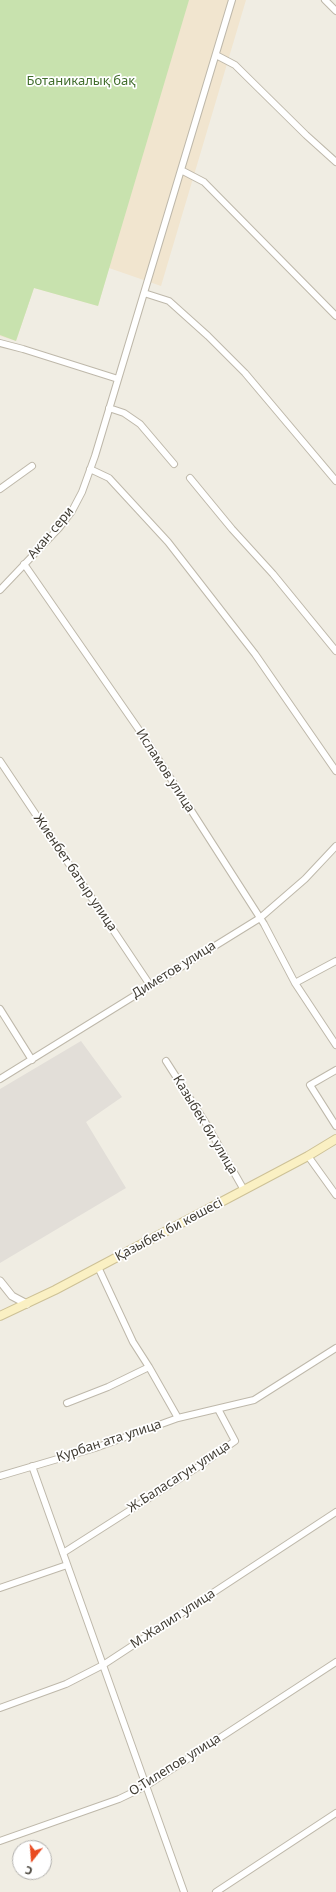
<!DOCTYPE html>
<html>
<head>
<meta charset="utf-8">
<style>
	body { margin:0 }
	#map { position:relative; width:336px; height:1892px; overflow:hidden; background:#f0ede3; font-family:"Noto Sans",sans-serif }
	canvas { display:block }
	.north { position:absolute; left:12px; top:1840px; width:40px; height:40px; box-sizing:border-box; background:#fff; border:1px solid #b3b1ae; border-radius:50%; rotate:197deg; font-size:11px; font-weight:700; line-height:16px; text-align:center; color:#413d34 }
	.north::after { content:''; display:block; margin:auto; width:14px; height:18px; background:#e94b21; clip-path:polygon(50% 0,100% 100%,50% 72%,0 100%) }
</style>
</head>
<body>
<div id="map">
<canvas width="336" height="1892"></canvas>
<div class="north">С</div>
</div>
<script>
const context = document.querySelector('canvas').getContext('2d');
context.lineJoin = 'round';
function paint(path, color) { context.fillStyle = color; context.fill(path, 'evenodd'); }
const shape = rows => new Path2D(rows.map(r => 'M' + r).join(''));
function stroke(path, color, width, dash) { context.strokeStyle = color; context.lineWidth = width; context.lineCap = dash ? 'butt' : 'round'; context.setLineDash(dash || []); context.stroke(path); }
function write(font, color, halo, rows, align = 'center') {
  context.font = font + ' "Noto Sans",sans-serif'; context.lineWidth = 3.5; context.setLineDash([]); context.textBaseline = 'middle'; context.strokeStyle = halo; context.fillStyle = color; for (const [text, x, y, turn = 0] of rows) {
    context.save(); context.translate(x, y); context.rotate((+turn || 0) * Math.PI / 180); context.textAlign = isNaN(turn) ? turn : align; if (halo) context.strokeText(text, 0, 0); context.fillText(text, 0, 0); context.restore();
  }
}
const commercial = shape([
	[0,0,246,0,161,286,109,268,98,306,34,288,16,341,0,336]
]);
const industrial = shape([
	[81,1041,122,1097,86,1122,126,1188,0,1263,0,1089]
]);
const green = shape([
	[0,0,189,0,98,306,34,288,16,341,0,335]
]);
const minor = shape([
	[325,0,336,11],
	[216,55,235,65,306,135,336,162],
	[181,170,204,182,336,316],
	[144,293,169,301,208,336,245,373,336,481],
	[0,343,23,349,118,379],
	[109,408,124,413,140,424,174,464],
	[90,469,109,478,168,542,255,654,336,771],
	[190,478,232,529,273,574,336,651],
	[0,489,32,466],
	[24,564,146,740,264,924,295,983,336,1045],
	[0,590,59,528,72,511,82,492,95,456,232,0],
	[0,761,150,985],
	[295,983,336,961],
	[0,1009,32,1060],
	[166,1061,207,1125,244,1190],
	[336,1070,310,1085,336,1126],
	[0,1079,260,918,305,879,336,846],
	[308,1156,336,1195],
	[149,1367,178,1418],
	[67,1403,108,1387,149,1367,133,1342,98,1267],
	[32,1466,184,1892],
	[0,1476,95,1448,178,1418,254,1400,336,1348],
	[63,1553,201,1465,235,1441,218,1409],
	[0,1588,67,1565],
	[0,1708,66,1684,103,1665,336,1512],
	[0,1841,119,1799,146,1786,336,1662],
	[216,1892,336,1813]
]);
const tertiary = shape([
	[0,1281,12,1296,27,1304]
]);
const secondary = shape([
	[0,1316,55,1290,308,1156,336,1139]
]);
const parkNames = [
	["Ботаникалық бақ",81,81]
];
const streetNames = [
	["Акан сери",51,533,-50],
	["Исламов улица",165,771,57],
	["Жиенбет батыр улица",75,873,56],
	["Диметов улица",174,970,-32],
	["Казыбек би улица",205,1125,59],
	["Қазыбек би көшесі",169,1230,-28],
	["Курбан ата улица",109,1441,-18],
	["Ж.Баласагун улица",179,1477,-33],
	["М.Жалил улица",173,1619,-33],
	["О.Тилепов улица",175,1765,-32]
];
paint(commercial, '#f1e5cf');
paint(industrial, '#e2ded8');
paint(green, '#c8e2ae');
stroke(minor, '#beb8aa', 8);
stroke(tertiary, '#beb8aa', 9);
stroke(secondary, '#cdc196', 10);
stroke(minor, '#fff', 6);
stroke(tertiary, '#fff', 7);
stroke(secondary, '#faf0c3', 8);
write('13px', '#416e2c', '#fff', parkNames);
write('13px', '#413d34', '#fff', streetNames);
</script>
</body>
</html>
